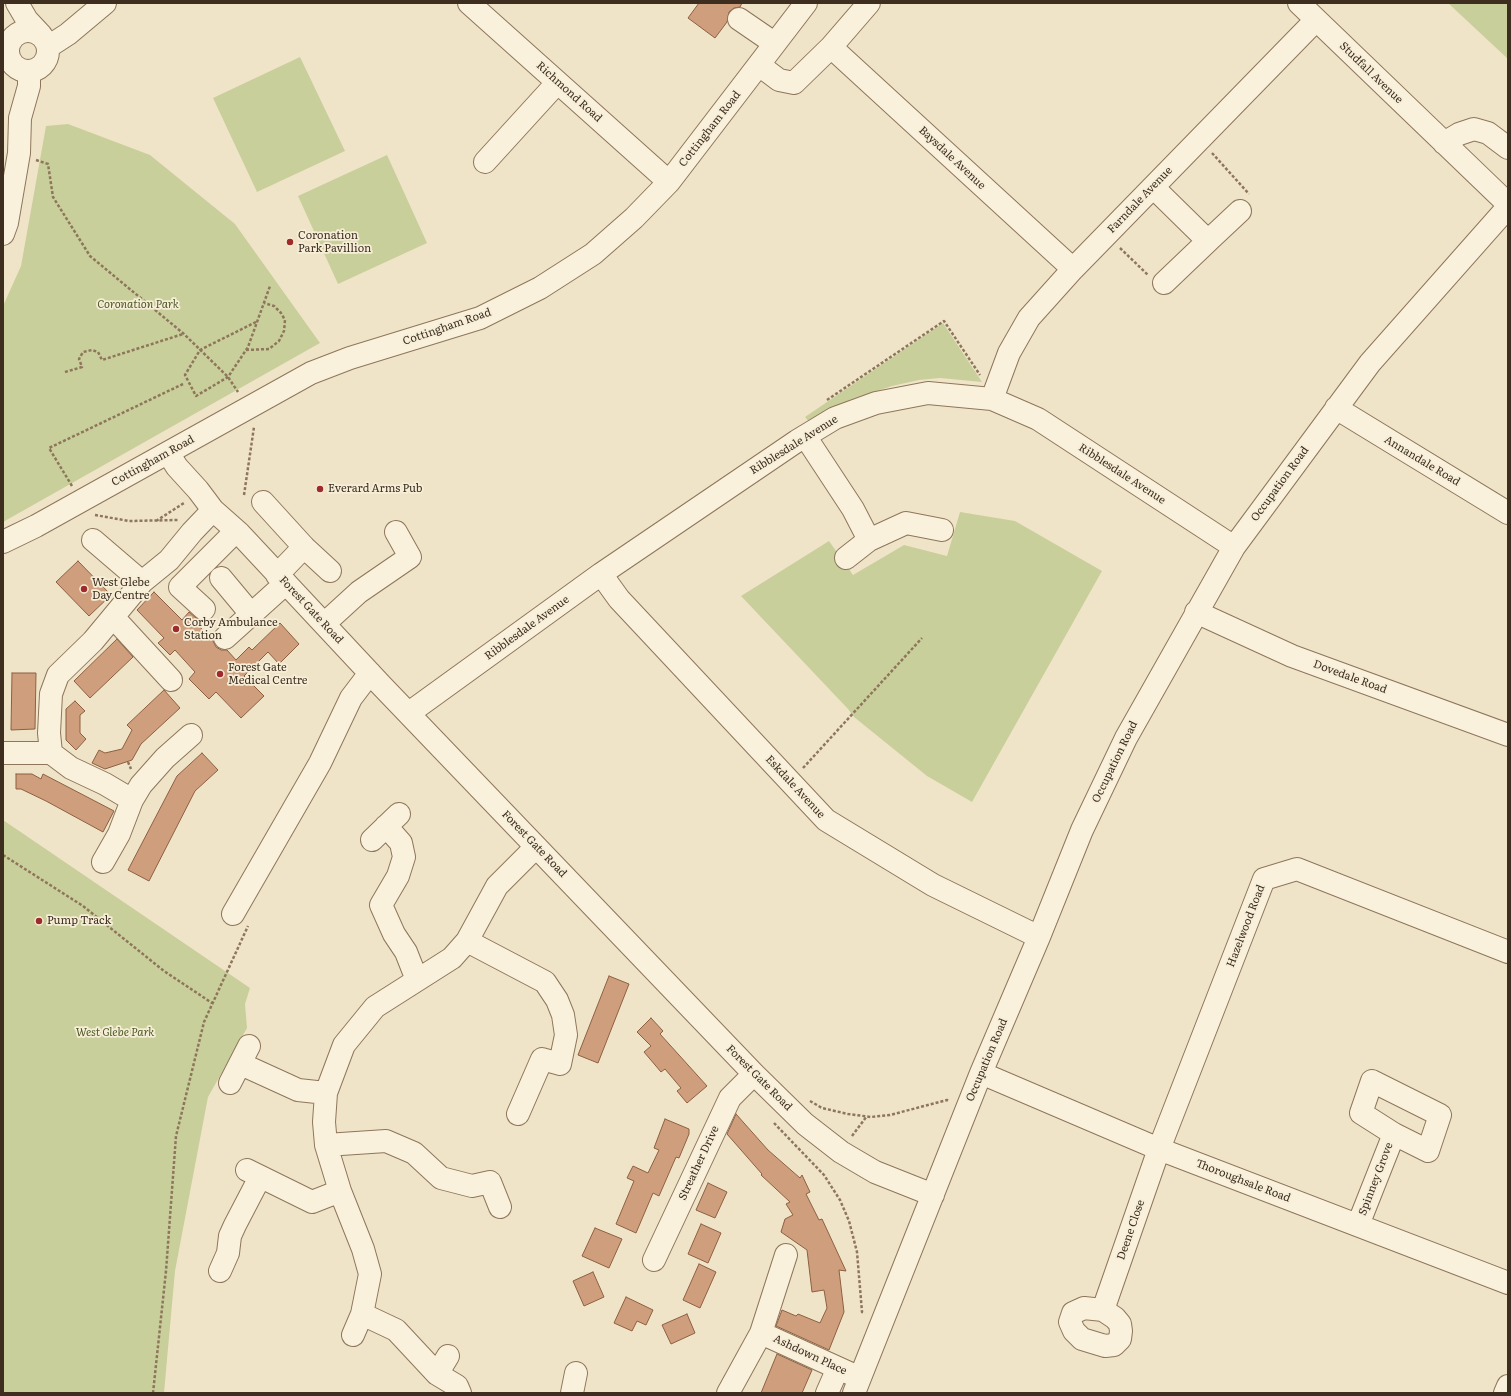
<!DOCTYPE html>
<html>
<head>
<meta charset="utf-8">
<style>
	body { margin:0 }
	#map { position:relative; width:1511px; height:1396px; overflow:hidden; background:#f0e4c8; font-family:Literata,serif }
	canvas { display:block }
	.frame { position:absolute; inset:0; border:4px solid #3d2e20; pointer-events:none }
</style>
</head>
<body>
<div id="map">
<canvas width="1511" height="1396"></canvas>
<div class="frame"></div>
</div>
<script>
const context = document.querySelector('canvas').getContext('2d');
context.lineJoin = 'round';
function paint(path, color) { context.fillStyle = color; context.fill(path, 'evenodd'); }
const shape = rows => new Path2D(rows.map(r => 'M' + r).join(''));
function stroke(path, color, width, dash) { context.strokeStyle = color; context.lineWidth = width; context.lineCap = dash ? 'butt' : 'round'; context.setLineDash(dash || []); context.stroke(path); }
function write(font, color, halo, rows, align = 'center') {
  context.font = font + ' Literata,serif'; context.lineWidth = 3.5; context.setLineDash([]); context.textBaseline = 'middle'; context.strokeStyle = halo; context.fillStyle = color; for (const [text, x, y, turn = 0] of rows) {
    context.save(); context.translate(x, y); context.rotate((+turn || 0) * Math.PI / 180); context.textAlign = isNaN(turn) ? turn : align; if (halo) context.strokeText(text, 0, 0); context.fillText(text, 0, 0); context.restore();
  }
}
const green = shape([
	[1448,3,1508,3,1508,59],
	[300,57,345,151,257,192,213,98],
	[68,124,150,155,235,224,320,343,3,522,3,306,21,266,46,126],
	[387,155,427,243,338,284,298,196],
	[943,323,982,382,940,378,919,380,892,386,855,398,837,406,810,423,805,417],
	[960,512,1015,521,1102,571,972,802,927,776,854,717,848,709,741,596,829,541,853,575,904,545,947,556],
	[3,820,250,988,245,1004,247,1028,208,1097,175,1271,164,1393,3,1393]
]);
const building = shape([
	[699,3,742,3,740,7,734,8,729,12,727,22,715,38,688,18,699,3],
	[78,561,111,595,89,616,56,582,78,561],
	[154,592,182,620,189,612,196,618,204,621,199,626,213,641,216,647,221,650,227,650,236,660,249,647,252,650,280,623,299,644,279,664,268,652,244,676,264,696,241,718,216,692,209,699,189,679,195,672,175,650,170,655,158,643,164,638,137,610,154,592],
	[117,639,133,657,90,698,74,681,117,639],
	[12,673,36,673,35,729,11,730,12,673],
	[164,690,180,708,141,744,132,760,105,769,92,763,99,750,105,753,122,749,132,730,127,725,164,690],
	[75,701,85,711,80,715,80,733,86,739,76,750,66,740,66,709,75,701],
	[202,753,218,770,195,791,149,881,128,870,177,776,202,753],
	[16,774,32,774,41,779,43,774,114,811,103,832,46,801,21,789,16,789,16,774],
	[609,976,629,984,598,1063,578,1055,609,976],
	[651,1018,663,1031,660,1034,707,1086,687,1103,677,1091,681,1088,665,1069,661,1072,644,1052,651,1046,637,1032,651,1018],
	[736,1114,768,1150,800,1178,802,1175,810,1192,806,1194,819,1220,822,1219,846,1271,839,1270,844,1312,829,1350,776,1326,782,1310,796,1316,798,1314,820,1323,827,1308,824,1290,812,1292,807,1250,781,1232,785,1219,793,1215,786,1204,790,1202,761,1175,762,1174,727,1134,736,1114],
	[665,1119,689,1129,689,1134,679,1158,676,1157,659,1196,653,1193,636,1233,616,1224,634,1181,627,1178,633,1166,648,1173,659,1150,654,1148,665,1119],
	[708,1183,727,1192,715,1218,696,1210,708,1183],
	[701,1224,721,1233,708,1263,688,1254,701,1224],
	[595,1228,622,1239,609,1268,582,1256,595,1228],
	[699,1264,716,1272,700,1308,683,1300,699,1264],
	[593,1272,604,1297,584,1306,573,1281,593,1272],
	[626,1297,653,1310,646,1325,637,1321,632,1331,614,1323,626,1297],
	[687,1314,695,1333,671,1344,662,1325,687,1314],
	[777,1354,812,1370,802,1393,761,1393,777,1354]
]);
const path = shape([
	[1212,153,1249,194],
	[36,160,48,164,53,197,90,256,184,334,228,377,238,392],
	[1120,248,1148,275],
	[256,322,200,350,185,375,196,396,228,377,248,347,270,286],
	[246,350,269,349,279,341,284,331,285,320,281,313,274,306,264,303],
	[65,372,82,367,79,359,83,352,92,350,98,352,102,360,183,334],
	[827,400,944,321,980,375],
	[72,486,49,448,183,384],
	[244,495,254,427],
	[95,515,129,521,178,520],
	[156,521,184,503],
	[128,762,131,769],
	[803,768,922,638],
	[3,855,83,906,164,971,212,1003],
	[810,1101,822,1108,848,1114,871,1117,890,1115,947,1100,950,1101],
	[774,1123,824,1175,840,1200,849,1221,857,1252,862,1312,865,1313],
	[852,1136,867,1116],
	[153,1393,166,1271,176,1136,204,1022,248,926]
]);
const minor = shape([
	[17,3,27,20,41,35],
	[469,3,669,182],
	[1299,3,1508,204],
	[739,19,774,43],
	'8 51a20 20 0 1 1 40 0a20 20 0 1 1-40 0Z',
	[48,47,68,34,105,3],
	[831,47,1073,269],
	[759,65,779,80,794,83,831,47,869,3],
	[1444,143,1459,134,1474,129,1488,133,1508,148],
	[485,162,557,83],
	[1153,187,1208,241,1164,283],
	[3,234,7,223,19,153,20,118,29,86,29,72],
	[1208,241,1240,211],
	[992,399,1009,353,1029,318,1073,269,1316,20],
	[1336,408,1508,513],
	[805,436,853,509,869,540],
	[168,453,177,467,198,490,213,510,239,533,381,685,754,1074,805,1124,841,1152,875,1172,933,1195],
	[263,502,304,547,330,571],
	[93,540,142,582],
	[3,542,36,526,311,373,350,358,480,318,540,288,593,254,634,218,669,182,806,3],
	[846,558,869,540,906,523,942,530],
	[601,574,619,599,826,820,933,885,1039,937],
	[277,575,304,547],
	[221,578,251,614],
	[204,609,180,587,236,531],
	[1196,612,1292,656,1508,735],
	[113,617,171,680],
	[324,624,359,592,410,557,396,532],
	[225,638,286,583],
	[409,713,601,574,797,441,835,418,876,403,928,393,992,399,1038,419,1234,547],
	[3,753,51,753],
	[132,800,105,784,71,768,51,753,49,733,51,694,58,675,93,641,142,582,169,560,192,532,213,510],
	[386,826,401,843,404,857,398,876,381,905,394,934,406,952,417,980],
	[372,840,399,814],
	[103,862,119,834,132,800,141,785,165,758,191,735],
	[233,914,320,763,351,698,370,673],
	[467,941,545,982,557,1000,563,1015,566,1035,560,1064,542,1059,518,1114],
	[241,1064,298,1090,326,1093],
	[981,1073,1159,1149,1508,1283],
	[230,1083,249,1046],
	[326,1145,386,1141,414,1153,441,1178,472,1186,490,1182,500,1207],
	[247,1170,312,1202,340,1191],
	[1358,1225,1394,1134,1361,1113,1372,1081,1440,1115,1428,1151,1394,1134],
	[654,1260,730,1098,754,1074],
	[220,1271,228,1253,230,1236,235,1225,260,1177],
	[1103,1310,1084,1308,1073,1313,1070,1322,1074,1331,1082,1339,1105,1346,1114,1345,1120,1339,1121,1331,1120,1324,1115,1318,1103,1310,1159,1149,1264,879,1297,869,1508,952],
	[362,1314,396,1330,437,1374,457,1386,460,1393],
	[761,1333,786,1255],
	[353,1335,362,1314,370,1274,363,1249,340,1191,326,1145,324,1122,326,1093,344,1045,375,1007,452,958,467,941,497,886,536,847],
	[437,1374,448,1356],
	[572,1393,576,1373],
	[728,1393,761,1333,860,1378],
	[827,1393,838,1368],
	[854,1393,981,1073,1039,937,1082,830,1126,738,1234,547,1370,363,1508,207],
	[1505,1393,1508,1386]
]);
const markers = [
	[290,242,4,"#9e2a2b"],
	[320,489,4,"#9e2a2b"],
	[84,589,4,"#9e2a2b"],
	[176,629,4,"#9e2a2b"],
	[220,674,4,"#9e2a2b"],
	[39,921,4,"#9e2a2b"]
];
const streetNames = [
	["Studfall Avenue",1371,73,44],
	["Richmond Road",569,92,42],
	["Cottingham Road",710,129,-52],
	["Baysdale Avenue",952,158,43],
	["Farndale Avenue",1140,200,-46],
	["Cottingham Road",447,327,-19],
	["Ribblesdale Avenue",794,445,-32],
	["Cottingham Road",153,461,-29],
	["Annandale Road",1422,461,31],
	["Ribblesdale Avenue",1122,474,33],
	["Occupation Road",1280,484,-54],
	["Forest Gate Road",311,610,47],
	["Ribblesdale Avenue",527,628,-36],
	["Dovedale Road",1350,677,20],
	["Occupation Road",1115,762,-64],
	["Eskdale Avenue",795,787,47],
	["Forest Gate Road",534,844,46],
	["Hazelwood Road",1246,926,-69],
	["Occupation Road",987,1060,-67],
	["Forest Gate Road",759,1078,45],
	["Streather Drive",699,1163,-65],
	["Spinney Grove",1376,1179,-69],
	["Thoroughsale Road",1243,1181,21],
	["Deene Close",1131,1230,-71],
	["Ashdown Place",810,1355,25]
];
const poiNames = [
	["Coronation",298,236],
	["Park Pavillion",298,249],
	["Everard Arms Pub",328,489],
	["West Glebe",92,583],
	["Day Centre",92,596],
	["Corby Ambulance",184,623],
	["Station",184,636],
	["Forest Gate",228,668],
	["Medical Centre",228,681],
	["Pump Track",47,921]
];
const parkNames = [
	["Coronation Park",138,305],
	["West Glebe Park",115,1033]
];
paint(green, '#c9cf9b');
paint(building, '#cf9f7d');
stroke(building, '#8d5f41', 1);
stroke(minor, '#8d765c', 24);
stroke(path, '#8d765c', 2.5, [3, 2]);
stroke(minor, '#faf1dc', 22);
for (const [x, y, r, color] of markers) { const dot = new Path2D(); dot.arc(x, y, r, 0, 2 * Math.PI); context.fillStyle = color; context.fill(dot); stroke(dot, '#f7eed8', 1.5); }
write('11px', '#3d2e20', '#f7eed8', streetNames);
write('11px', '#3d2e20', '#f7eed8', poiNames, 'left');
write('italic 11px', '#4d5a26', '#f7eed8', parkNames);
</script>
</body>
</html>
